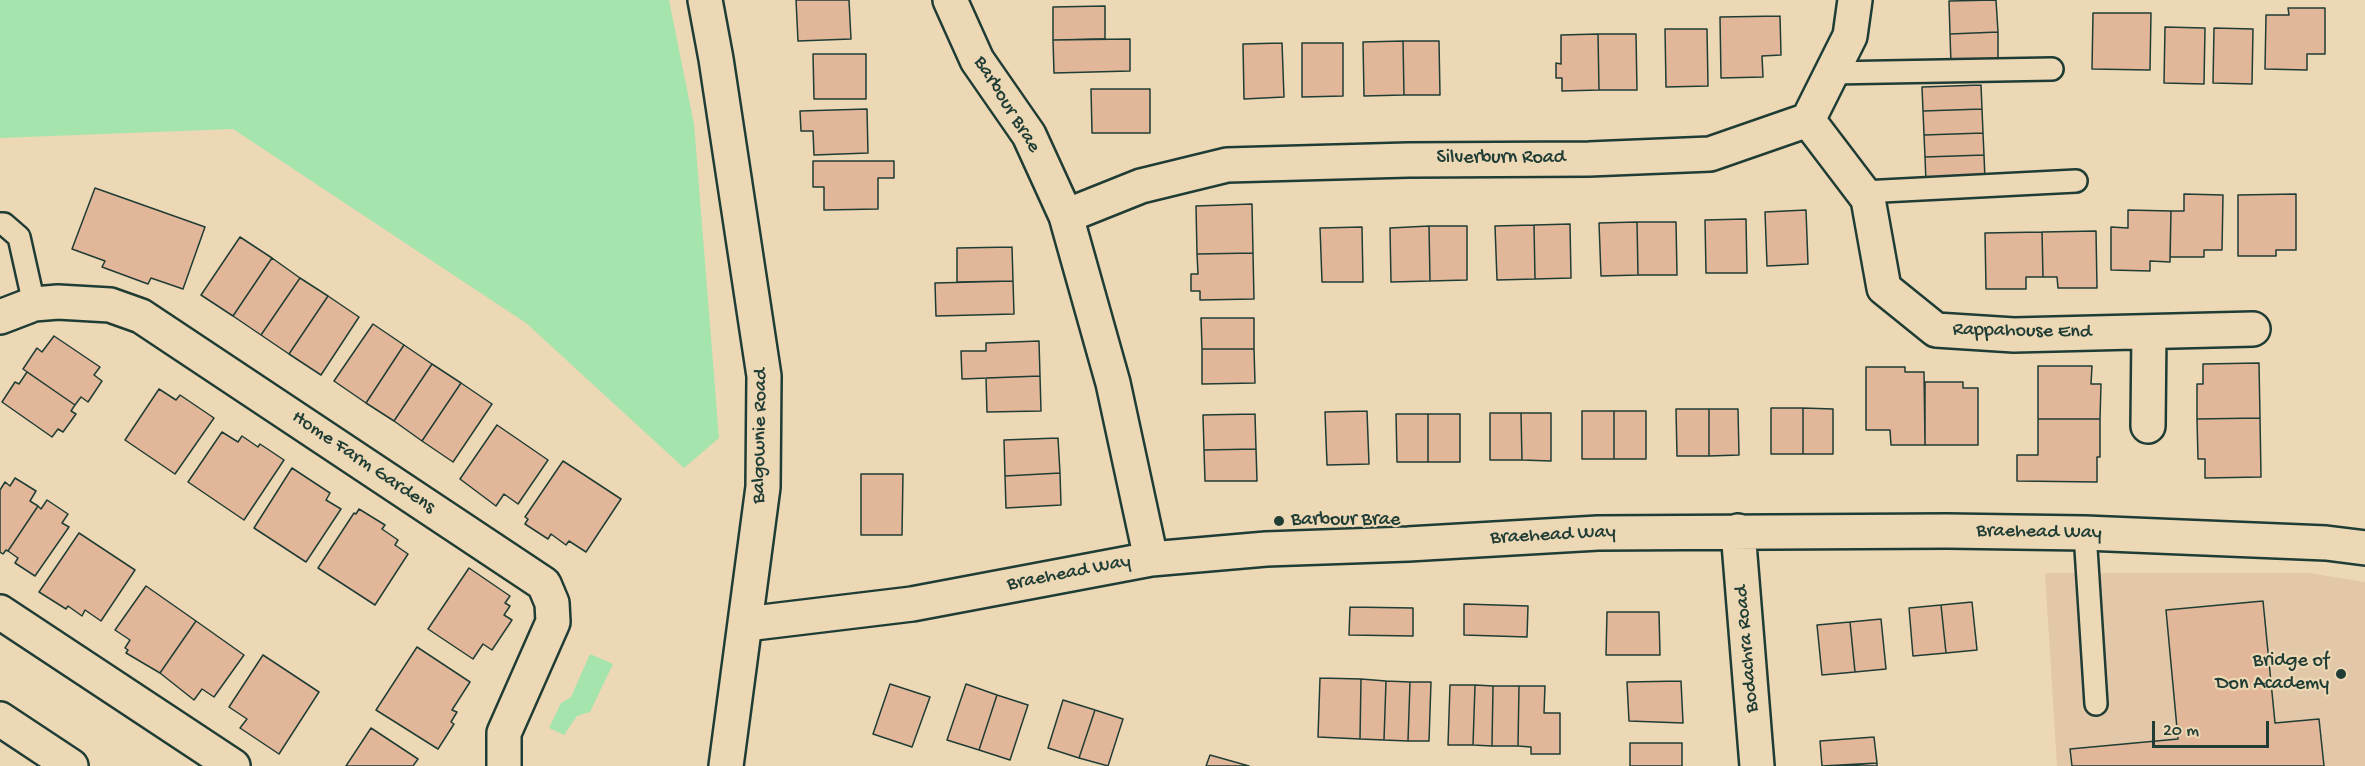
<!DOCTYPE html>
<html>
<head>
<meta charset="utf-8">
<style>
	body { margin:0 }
	#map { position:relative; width:2365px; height:766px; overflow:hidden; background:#edd8b6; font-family:"Gochi Hand",sans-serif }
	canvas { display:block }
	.scale { position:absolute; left:2152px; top:721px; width:117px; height:27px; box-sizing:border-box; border:3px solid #1f3d34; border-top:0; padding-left:8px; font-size:18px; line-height:21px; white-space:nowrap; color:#1f3d34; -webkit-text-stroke:4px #edd8b6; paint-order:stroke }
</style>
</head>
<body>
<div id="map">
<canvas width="2365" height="766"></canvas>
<div class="scale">20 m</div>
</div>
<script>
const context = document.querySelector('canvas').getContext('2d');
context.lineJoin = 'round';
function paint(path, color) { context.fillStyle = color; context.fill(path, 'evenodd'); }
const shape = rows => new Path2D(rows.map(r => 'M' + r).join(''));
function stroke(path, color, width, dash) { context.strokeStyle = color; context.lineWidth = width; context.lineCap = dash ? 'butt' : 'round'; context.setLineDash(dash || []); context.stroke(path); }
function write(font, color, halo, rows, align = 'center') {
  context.font = font + ' "Gochi Hand",sans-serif'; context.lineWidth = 4.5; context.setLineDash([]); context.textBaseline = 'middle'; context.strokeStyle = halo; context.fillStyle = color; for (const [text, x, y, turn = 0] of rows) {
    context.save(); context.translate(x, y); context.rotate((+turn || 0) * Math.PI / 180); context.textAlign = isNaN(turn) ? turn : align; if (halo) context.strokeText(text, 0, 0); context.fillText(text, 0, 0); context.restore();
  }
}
const built = shape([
	[2045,573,2309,573,2365,582,2365,766,2057,766]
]);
const green = shape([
	[0,0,669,0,694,124,719,438,684,468,526,323,233,129,0,138],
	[590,654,613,664,590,712,577,716,564,735,549,728,561,703,571,697]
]);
const building = shape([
	[796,0,849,0,851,39,798,41,796,0],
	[1996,0,1998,32,1950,34,1949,1,1996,0],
	[1105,6,1105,39,1053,40,1053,7,1105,6],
	[2288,8,2325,8,2325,54,2307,54,2307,70,2265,69,2266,15,2289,15,2288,8],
	[2093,13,2151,13,2150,70,2092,69,2093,13],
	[1780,16,1781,55,1762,56,1763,77,1721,78,1720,17,1780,16],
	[2165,27,2205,28,2204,84,2164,83,2165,27],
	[2214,28,2253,29,2252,84,2213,83,2214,28],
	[1665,29,1707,29,1708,86,1666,87,1665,29],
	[1998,32,1998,63,1951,64,1950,34,1998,32],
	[1598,34,1636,34,1637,90,1599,90,1598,34],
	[1598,34,1599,90,1562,91,1562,78,1556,78,1556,63,1561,64,1561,35,1598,34],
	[1130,39,1130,71,1054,73,1053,40,1130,39],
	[1403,41,1439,41,1440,95,1404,95,1403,41],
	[1403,41,1404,95,1364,96,1363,42,1403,41],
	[1282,43,1284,97,1244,99,1243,44,1282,43],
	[1302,43,1343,43,1343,96,1302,97,1302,43],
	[813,54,866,54,866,99,814,99,813,54],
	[1981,85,1982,109,1923,111,1922,87,1981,85],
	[1091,89,1150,89,1150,133,1092,133,1091,89],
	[867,109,868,153,814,155,813,131,801,131,800,111,867,109],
	[1982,109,1983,133,1924,135,1923,111,1982,109],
	[1983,133,1984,155,1925,157,1924,135,1983,133],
	[1984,155,1985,179,1926,182,1925,157,1984,155],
	[813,161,894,161,894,178,878,178,878,209,824,210,824,187,813,187,813,161],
	[95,188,205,227,183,289,151,278,148,284,102,267,105,261,72,249,95,188],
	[2184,194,2223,195,2222,250,2204,250,2204,257,2170,257,2171,211,2184,211,2184,194],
	[2296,194,2296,250,2276,250,2276,256,2238,256,2238,195,2296,194],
	[1252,204,1253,253,1197,254,1196,206,1252,204],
	[1806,210,1808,264,1767,266,1765,212,1806,210],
	[2128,210,2171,211,2170,262,2150,261,2150,271,2111,270,2111,227,2128,228,2128,210],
	[1746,219,1747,273,1706,273,1705,220,1746,219],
	[1637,222,1638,275,1601,276,1599,223,1637,222],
	[1637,222,1676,222,1677,275,1638,275,1637,222],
	[1570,224,1571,278,1535,279,1534,225,1570,224],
	[1534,225,1535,279,1497,280,1495,226,1534,225],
	[1429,226,1430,281,1391,282,1390,228,1429,226],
	[1429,226,1467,226,1467,280,1430,281,1429,226],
	[1362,227,1363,282,1322,282,1320,228,1362,227],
	[2096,231,2097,288,2058,288,2057,277,2043,277,2042,232,2096,231],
	[2042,232,2043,277,2026,277,2026,289,1986,289,1985,233,2042,232],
	[240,237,272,258,233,316,201,295,240,237],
	[1012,247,1013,281,957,282,957,248,1012,247],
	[1253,253,1254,299,1200,300,1200,291,1191,291,1191,274,1198,274,1197,254,1253,253],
	[272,258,300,278,261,335,233,316,272,258],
	[300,278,328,296,289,354,261,335,300,278],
	[1013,281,1014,314,936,316,935,283,1013,281],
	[328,296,359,317,321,375,289,354,328,296],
	[1201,318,1254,318,1254,349,1202,349,1201,318],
	[373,324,404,345,366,403,334,381,373,324],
	[54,336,100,367,94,375,102,381,88,402,81,397,75,405,23,369,37,348,42,352,54,336],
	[1039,341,1040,376,962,379,961,351,986,351,986,343,1039,341],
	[404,345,432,364,394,421,366,403,404,345],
	[1202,349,1254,349,1255,383,1202,384,1202,349],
	[2259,363,2260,418,2197,419,2197,384,2203,384,2203,364,2259,363],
	[432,364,461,383,422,441,394,421,432,364],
	[2038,366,2092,366,2091,384,2101,384,2100,419,2038,419,2038,366],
	[1866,367,1905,367,1905,372,1924,372,1925,445,1891,445,1890,430,1866,430,1866,367],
	[27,372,75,405,71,411,76,414,63,432,58,429,52,437,2,402,15,382,19,384,27,372],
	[1040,376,1041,411,987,412,986,378,1040,376],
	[1925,382,1963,382,1963,388,1978,388,1978,445,1925,445,1925,382],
	[461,383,492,404,453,462,422,441,461,383],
	[159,389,176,400,180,395,214,418,175,474,125,440,159,389],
	[1771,408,1803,408,1803,454,1771,454,1771,408],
	[1803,408,1833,409,1833,454,1803,454,1803,408],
	[1676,409,1709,409,1709,456,1677,456,1676,409],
	[1709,409,1738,409,1739,455,1709,456,1709,409],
	[1367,411,1369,464,1327,465,1325,412,1367,411],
	[1582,411,1614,411,1614,459,1582,459,1582,411],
	[1614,411,1646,411,1646,459,1614,459,1614,411],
	[1490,413,1521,413,1522,460,1490,460,1490,413],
	[1521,413,1551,413,1551,461,1522,460,1521,413],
	[1255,414,1256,449,1204,450,1203,415,1255,414],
	[1396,414,1428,414,1428,462,1397,462,1396,414],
	[1428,414,1460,414,1460,462,1428,462,1428,414],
	[2260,418,2261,477,2205,478,2205,459,2198,459,2197,419,2260,418],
	[2038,419,2100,419,2100,457,2097,457,2097,482,2017,481,2017,455,2038,455,2038,419],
	[497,425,548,460,518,504,504,494,496,506,460,479,497,425],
	[222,432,238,442,242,436,258,447,260,444,284,460,244,520,188,482,222,432],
	[1058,438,1060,473,1005,476,1004,440,1058,438],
	[1256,449,1257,481,1205,481,1204,450,1256,449],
	[563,461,621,499,586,552,569,541,566,545,551,534,548,539,525,524,528,519,525,517,563,461],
	[292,468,330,493,326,500,341,509,306,562,254,528,292,468],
	[1060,473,1061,505,1006,508,1005,476,1060,473],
	[861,474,903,474,902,535,861,535,861,474],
	[15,478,36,491,30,501,38,506,8,551,6,550,3,554,0,552,0,490,5,482,10,486,15,478],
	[47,500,68,514,62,523,69,527,35,576,15,563,18,558,8,551,38,506,41,509,47,500],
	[359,509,385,525,382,529,398,540,395,545,408,554,375,605,318,568,354,513,356,514,359,509],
	[79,533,135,570,101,621,85,610,82,616,68,606,66,609,39,592,79,533],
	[469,568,510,596,505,603,510,606,504,615,512,620,492,650,483,644,473,659,428,629,469,568],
	[146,586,196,621,160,673,126,653,128,650,125,648,130,640,115,630,146,586],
	[2263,601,2275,723,2319,719,2324,766,2072,766,2070,749,2178,739,2166,610,2263,601],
	[1972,602,1977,650,1946,653,1941,605,1972,602],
	[1464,604,1528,606,1527,637,1464,635,1464,604],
	[1941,605,1946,653,1913,656,1909,608,1941,605],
	[1350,607,1413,608,1413,636,1349,635,1350,607],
	[1607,612,1659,612,1660,655,1606,655,1607,612],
	[1881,619,1886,669,1855,672,1850,622,1881,619],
	[196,621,244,655,214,697,202,689,194,700,160,673,196,621],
	[1850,622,1855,672,1822,675,1817,625,1850,622],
	[417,647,470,682,452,710,457,712,451,722,454,724,438,749,376,710,417,647],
	[263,655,319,692,279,754,240,728,247,719,229,707,263,655],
	[1320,678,1361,679,1360,739,1318,737,1320,678],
	[1361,679,1386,681,1384,740,1360,739,1361,679],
	[1386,681,1410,682,1408,741,1384,740,1386,681],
	[1681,681,1683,723,1629,721,1627,682,1681,681],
	[1410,682,1431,682,1429,741,1408,741,1410,682],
	[890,684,930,697,912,747,873,734,890,684],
	[966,684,997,695,979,750,947,740,966,684],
	[1450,685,1475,685,1473,745,1448,745,1450,685],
	[1475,685,1493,686,1492,746,1473,745,1475,685],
	[1493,686,1519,686,1518,746,1492,746,1493,686],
	[1519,686,1545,686,1544,713,1560,713,1560,754,1531,754,1531,747,1518,746,1519,686],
	[997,695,1028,705,1010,760,979,750,997,695],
	[1063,700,1095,710,1079,758,1048,748,1063,700],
	[1095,710,1123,719,1108,766,1079,758,1095,710],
	[371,728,418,759,413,766,346,766,371,728],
	[1874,737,1877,763,1822,766,1820,741,1874,737],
	[1630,743,1682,743,1682,766,1630,766,1630,743],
	[1210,755,1249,766,1206,766,1210,755],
	[1877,763,1877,766,1838,766,1877,763]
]);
const lane = shape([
	[1831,73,2052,69],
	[1863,192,2076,181],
	[0,224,4,224,19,237,34,304],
	[2085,533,2096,704]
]);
const street = shape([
	[950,0,977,60,1029,135,1066,216,1113,383,1151,559],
	[1808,120,1868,199,1884,288,1936,330,2014,335,2253,329],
	[1066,216,1141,186,1227,165,1408,160,1589,159,1710,154,1808,120,1850,36,1855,0],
	[0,317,34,304,58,302,110,305,141,316,544,584,552,603,553,622,504,733,504,766],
	[2148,426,2149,332],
	[1738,531,1757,766],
	[0,612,233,766],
	[746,624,912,604,1151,559,1266,549,1408,544,1598,533,1947,531,2085,533,2326,543,2365,548],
	[0,719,71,766]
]);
const secondary = shape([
	[705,0,716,59,764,376,763,487,726,766]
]);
const markers = [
	[1279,521,6,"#1f3d34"],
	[2341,674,6,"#1f3d34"]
];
const streetNames = [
	["Barbour Brae",1006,105,58],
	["Silverburn Road",1501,159],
	["Rappahouse End",2022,332,1],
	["Balgownie Road",761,436,-89],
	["Home Farm Gardens",363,463,34],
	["Braehead Way",2039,533,1],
	["Braehead Way",1553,536,-3],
	["Braehead Way",1069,574,-11],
	["Bodachra Road",1748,649,-95]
];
const poiNames = [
	["Barbour Brae",1291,521],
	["Bridge of",2329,662,"right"],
	["Don Academy",2329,685,"right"]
];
paint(built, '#e2c8a8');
paint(green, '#a5e4ac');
paint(building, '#e2b698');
stroke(building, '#1f3d34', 1.5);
stroke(lane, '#1f3d34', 26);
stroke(street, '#1f3d34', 38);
stroke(secondary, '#1f3d34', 38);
stroke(lane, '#edd8b6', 21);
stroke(street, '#edd8b6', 33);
stroke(secondary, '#edd8b6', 33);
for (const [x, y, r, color] of markers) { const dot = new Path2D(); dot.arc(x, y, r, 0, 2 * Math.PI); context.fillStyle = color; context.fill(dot); stroke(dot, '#edd8b6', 2); }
write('20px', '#1f3d34', '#edd8b6', streetNames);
write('20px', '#1f3d34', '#edd8b6', poiNames, 'left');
</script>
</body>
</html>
